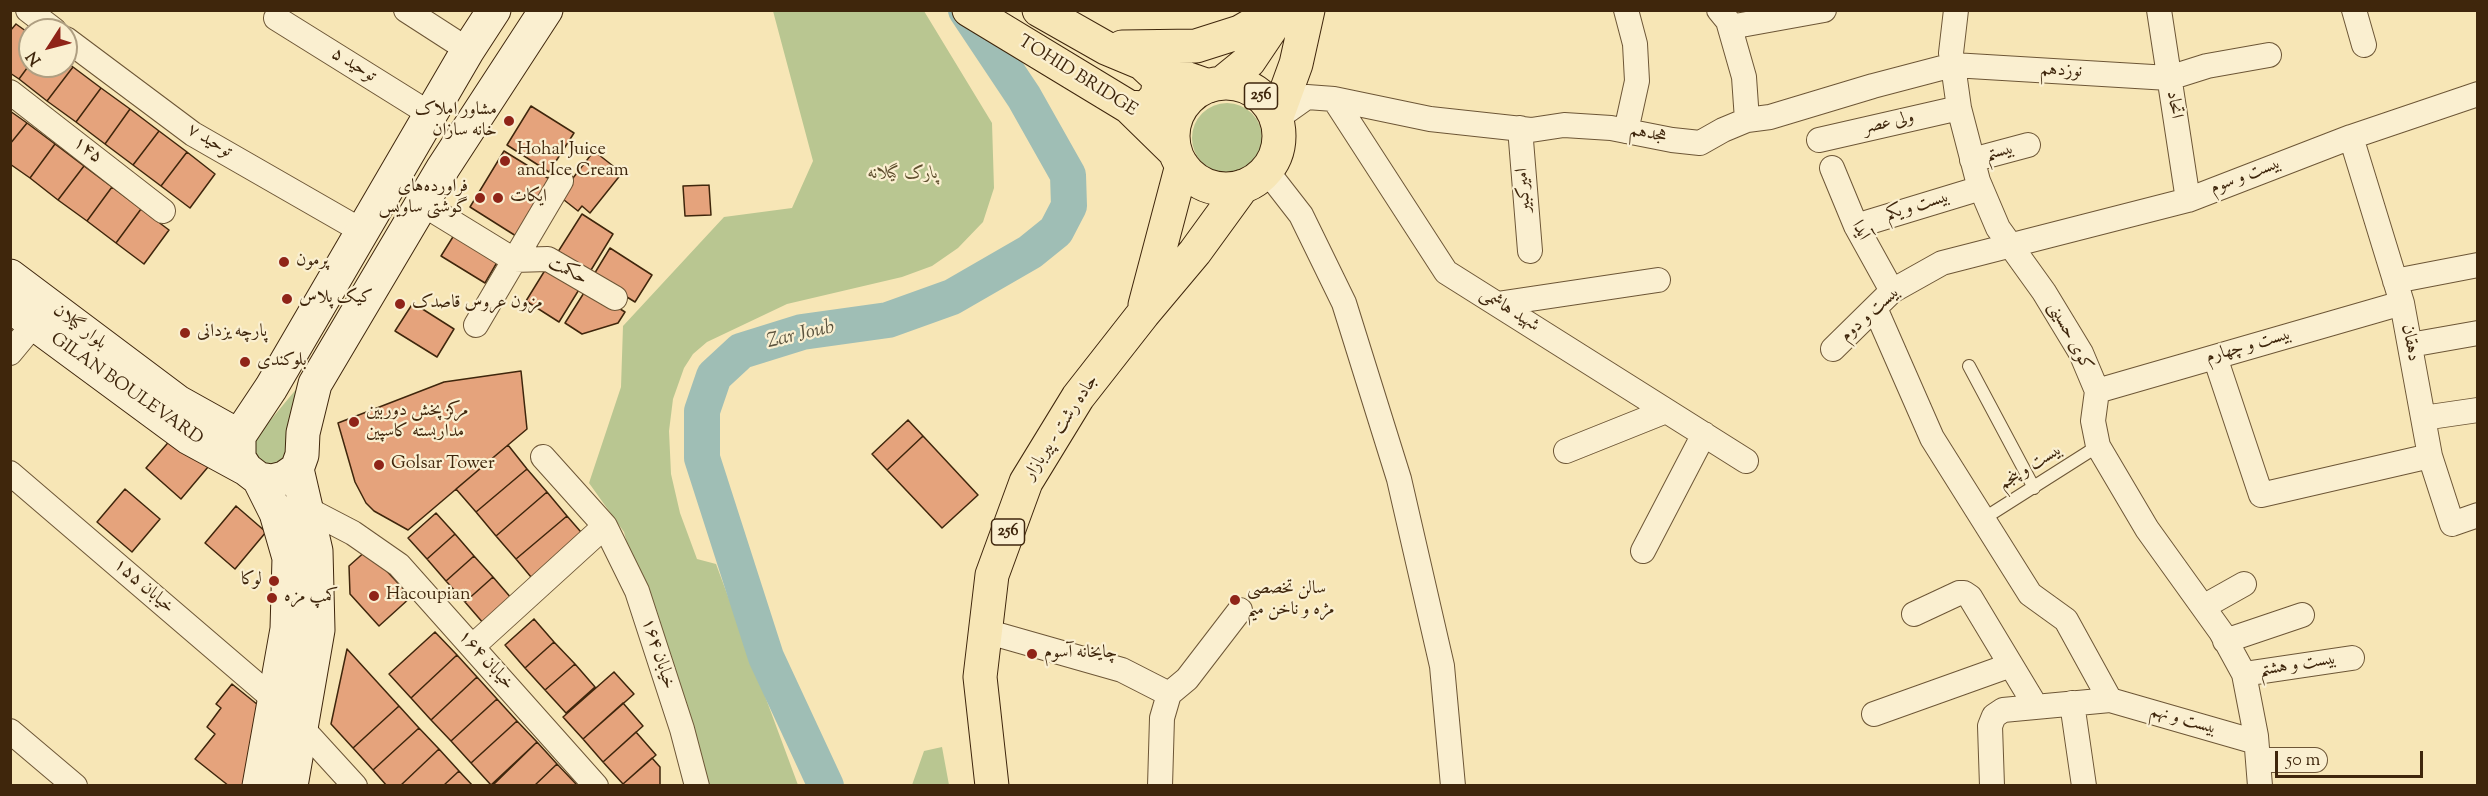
<!DOCTYPE html>
<html>
<head>
<meta charset="utf-8">
<style>
	body { margin:0 }
	#map { position:relative; width:2488px; height:796px; overflow:hidden; background:#f7e6b6; font-family:"Sorts Mill Goudy",serif }
	canvas { display:block }
	.frame { position:absolute; inset:0; border:12px solid #3f260c; pointer-events:none }
	.north { position:absolute; left:18px; top:18px; width:60px; height:60px; box-sizing:border-box; background:#faefd0; border:2px solid #af9f82; border-radius:50%; rotate:234deg; font-size:16px; font-weight:700; line-height:24px; text-align:center; color:#3f260c }
	.north::after { content:''; display:block; margin:auto; width:21px; height:27px; background:#8f2418; clip-path:polygon(50% 0,100% 100%,50% 72%,0 100%) }
	.scale { position:absolute; left:2275px; top:751px; width:148px; height:27px; box-sizing:border-box; border:3px solid #3f260c; border-top:0; padding-left:8px; font-size:18px; line-height:21px; white-space:nowrap; color:#3f260c; -webkit-text-stroke:4px #faefd0; paint-order:stroke }
</style>
</head>
<body>
<div id="map">
<canvas width="2488" height="796"></canvas>
<div class="frame"></div>
<div class="north">N</div>
<div class="scale">50 m</div>
</div>
<script>
const context = document.querySelector('canvas').getContext('2d');
context.lineJoin = 'round';
function paint(path, color) { context.fillStyle = color; context.fill(path, 'evenodd'); }
const shape = rows => new Path2D(rows.map(r => 'M' + r).join(''));
function stroke(path, color, width, dash) { context.strokeStyle = color; context.lineWidth = width; context.lineCap = dash ? 'butt' : 'round'; context.setLineDash(dash || []); context.stroke(path); }
function write(font, color, halo, rows, align = 'center') {
  context.font = font + ' "Sorts Mill Goudy",Amiri,serif'; context.lineWidth = 4.5; context.setLineDash([]); context.textBaseline = 'middle'; context.strokeStyle = halo; context.fillStyle = color; for (const [text, x, y, turn = 0] of rows) {
    context.save(); context.translate(x, y); context.rotate((+turn || 0) * Math.PI / 180); context.textAlign = isNaN(turn) ? turn : align; if (halo) context.strokeText(text, 0, 0); context.fillText(text, 0, 0); context.restore();
  }
}
const green = shape([
	[773,11,924,11,992,123,994,188,983,222,958,248,932,266,902,277,787,304,707,342,693,354,684,368,673,399,669,431,671,474,680,513,697,559,716,564,798,785,702,785,635,574,624,532,589,483,621,387,623,326,724,217,792,208,813,161],
	'1192 138a35 35 0 1 1 70 0a35 35 0 1 1-70 0Z',
	[298,387,284,457,275,463,264,463,255,457,254,440],
	[942,747,949,785,912,785,924,751]
]);
const river = shape([
	[826,786,766,657,702,458,702,411,714,376,741,351,802,332,888,320,952,297,1030,252,1056,231,1069,206,1068,175,1024,97,966,10]
]);
const building = shape([
	[16,24,30,34,30,64,19,79,10,73,10,31,16,24],
	[66,62,73,67,47,101,19,79,30,64,66,66,66,62],
	[73,67,101,88,76,122,47,101,73,67],
	[101,88,130,109,105,144,76,122,101,88],
	[531,106,574,133,549,172,507,145,531,106],
	[130,109,159,131,133,165,105,144,130,109],
	[10,111,27,123,10,144,10,111],
	[27,123,55,144,30,178,10,164,10,144,27,123],
	[159,131,187,152,161,186,133,165,159,131],
	[55,144,84,166,58,200,30,178,55,144],
	[504,151,551,180,516,236,470,207,504,151],
	[594,151,622,173,590,213,582,206,578,211,559,196,594,151],
	[187,152,215,174,190,208,161,186,187,152],
	[84,166,112,187,87,221,58,200,84,166],
	[709,185,711,215,685,216,683,186,709,185],
	[112,187,141,209,116,243,87,221,112,187],
	[141,209,169,230,144,264,116,243,141,209],
	[582,214,613,234,588,275,556,255,582,214],
	[456,232,499,259,485,283,441,256,456,232],
	[610,248,652,275,635,302,593,276,610,248],
	[547,267,580,288,559,322,526,301,547,267],
	[587,288,625,312,618,323,582,334,565,323,587,288],
	[413,303,454,329,437,357,395,331,413,303],
	[521,371,527,429,508,445,408,530,374,511,366,503,355,482,338,423,444,382,521,371],
	[908,420,923,436,887,470,872,454,908,420],
	[923,436,978,495,942,528,887,470,923,436],
	[173,437,208,467,181,499,146,468,173,437],
	[508,445,527,469,476,512,456,489,508,445],
	[527,469,547,492,496,536,476,512,527,469],
	[125,489,160,519,132,552,97,522,125,489],
	[547,492,567,516,516,559,496,536,547,492],
	[236,506,266,532,235,569,205,543,236,506],
	[436,513,455,534,427,559,408,538,436,513],
	[567,516,587,539,536,583,516,559,567,516],
	[455,534,474,556,446,581,427,559,455,534],
	[367,550,411,597,379,626,350,594,349,566,367,550],
	[474,556,493,577,465,602,446,581,474,556],
	[493,577,512,599,484,624,465,602,493,577],
	[534,619,554,642,525,668,505,645,534,619],
	[435,632,457,655,411,698,389,674,435,632],
	[554,642,575,664,545,690,525,668,554,642],
	[347,649,399,706,353,748,331,724,347,649],
	[457,655,477,677,431,720,411,698,457,655],
	[575,664,595,687,566,713,545,690,575,664],
	[614,672,634,694,583,739,563,717,614,672],
	[477,677,497,699,451,741,431,720,477,677],
	[232,684,263,709,249,786,229,786,195,759,215,734,207,727,221,708,216,704,232,684],
	[497,699,517,721,471,763,451,741,497,699],
	[623,703,643,726,603,762,583,739,623,703],
	[399,706,419,728,373,770,353,748,399,706],
	[517,721,537,742,491,785,471,763,517,721],
	[419,728,439,749,400,786,387,786,373,770,419,728],
	[636,732,656,755,623,784,603,762,636,732],
	[537,742,557,764,534,786,492,786,537,742],
	[439,749,459,771,443,786,400,786,439,749],
	[652,758,660,767,660,786,624,786,623,784,652,758],
	[557,764,577,785,534,786,557,764],
	[459,771,473,786,443,786,459,771]
]);
const service = shape([
	[1969,366,2034,488],
	[1983,519,2098,446]
]);
const minor = shape([
	[28,10,54,30],
	[406,10,468,50],
	[1626,10,1635,44,1637,81,1626,131],
	[1719,10,1728,21,1744,77,1747,120],
	[1956,10,1951,53,1953,65,1959,108,1978,181,1998,228,2044,292,2081,353,2097,391,2093,421,2098,446,2147,529,2221,632,2244,674,2256,736,2260,786],
	[2159,10,2188,200],
	[2354,10,2364,45],
	[276,18,430,114],
	[1730,27,1824,10],
	[66,39,193,134,362,231],
	[10,92,163,211],
	[1334,99,1446,272,1746,461],
	[1276,119,1307,97,1334,99,1430,119,1531,130,1564,125,1611,128,1672,140,1700,143,1723,130,1747,120,1770,117,1873,86,1953,65,2169,78,2207,66,2269,55],
	[1520,128,1530,251],
	[2351,137,2402,303,2430,456,2452,524,2478,515],
	[1819,140,1959,108],
	[1972,160,2028,145],
	[1832,168,1856,226,1892,291],
	[1266,170,1301,215,1344,303,1399,479,1442,666,1453,786],
	[421,203,514,260,548,259,615,298],
	[1856,226,1981,188],
	[2395,281,2478,265],
	[1497,304,1658,280],
	[1875,308,1932,438,2030,594,2066,620,2110,700],
	[476,325,561,181],
	[2410,345,2478,333],
	[1833,349,1892,291,1942,263,2188,200,2351,137,2478,94],
	[10,353,34,324],
	[2215,357,2261,495,2430,456],
	[2097,391,2402,303],
	[2423,418,2478,410],
	[1566,451,1666,411],
	[543,457,605,526,637,591,682,729,697,786],
	[10,473,276,701],
	[305,508,353,533,399,565,596,786],
	[1643,551,1704,434],
	[2203,607,2244,584],
	[1914,614,1959,593,1964,593,1970,597,2035,705],
	[985,631,1122,670,1169,694],
	[2225,641,2302,615],
	[472,647,605,526],
	[2244,674,2352,658],
	[2072,703,2084,786],
	[1874,714,2011,665],
	[302,728,355,786],
	[10,731,75,786],
	[2258,760,2315,760],
	[1160,786,1162,718,1169,694,1187,679,1240,610],
	[1992,786,1990,726,1994,716,2003,710,2110,700,2256,742]
]);
const secondary = shape([
	[494,10,468,50,271,388,239,436,239,458,246,469,259,479,272,481,284,478,297,469,302,455,303,433,315,384,443,168,546,10],
	[10,276,178,402,239,436],
	[10,306,189,438,246,469],
	[259,479,276,513,289,558,287,629,259,786],
	[291,786,318,630,316,551,297,469]
]);
const primary = shape([
	[969,10,1129,107,1176,153],
	[1039,10,1106,48,1142,63,1209,86],
	[1122,47,1196,46,1240,32,1278,10],
	[1222,83,1249,61,1282,12],
	'1173 136a53 53 0 1 1 106 0a53 53 0 1 1-106 0Z',
	[1129,107,1142,108,1148,106,1157,96,1159,83,1157,77,1142,63],
	[1276,119,1296,64,1308,10],
	[1145,305,1182,165],
	[992,786,980,677,992,575,1026,482,1078,397,1143,314,1195,252,1243,186]
]);
const markers = [
	[509,121,6,"#8f2418"],
	[505,161,6,"#8f2418"],
	[480,198,6,"#8f2418"],
	[498,198,6,"#8f2418"],
	[284,262,6,"#8f2418"],
	[287,299,6,"#8f2418"],
	[400,304,6,"#8f2418"],
	[185,333,6,"#8f2418"],
	[245,362,6,"#8f2418"],
	[354,422,6,"#8f2418"],
	[379,465,6,"#8f2418"],
	[274,581,6,"#8f2418"],
	[374,596,6,"#8f2418"],
	[272,598,6,"#8f2418"],
	[1235,600,6,"#8f2418"],
	[1032,654,6,"#8f2418"]
];
const shields = [
	[1261,96,33],
	[1008,532,33]
];
const shieldNames = [
	["256",1261,96],
	["256",1008,532]
];
const streetNames = [
	["توحید ۵",353,66,32],
	["نوزدهم",2061,72,3],
	["TOHID BRIDGE",1077,77,32],
	["اتحاد",2173,105,81],
	["ولی عصر",1889,124,-13],
	["هجدهم",1648,135,11],
	["توحید ۷",209,142,31],
	["۱۴۵",87,151,38],
	["بیستم",2000,153,-15],
	["بیست و سوم",2246,177,-21],
	["امیرکبیر",1525,190,-94],
	["بیست و یکم",1918,207,-17],
	["آیدا",1859,231,63],
	["حکمت",567,272,26],
	["شهید هاشمی",1509,311,32],
	["بیست و دوم",1871,315,-42],
	["بلوار گیلان",79,328,37],
	["کوی حسینی",2069,337,62],
	["دهقان",2409,343,79],
	["بیست و چهارم",2249,347,-16],
	["GILAN BOULEVARD",126,390,35],
	["جاده رشت - پیربازار",1062,428,-57],
	["بیست و پنجم",2031,468,-32],
	["خیابان ۱۵۵",143,587,41],
	["خیابان ۱۶۴",657,654,72],
	["۱۶۴ خیابان",485,661,48],
	["بیست و هشتم",2298,666,-9],
	["بیست و نهم",2183,721,16]
];
const poiNames = [
	["مشاور املاک",497,111,"right"],
	["خانه سازان",497,132,"right"],
	["Hohal Juice",517,151],
	["and Ice Cream",517,172],
	["فراورده‌های",468,188,"right"],
	["گوشتی ساویس",468,209,"right"],
	["ایکات",510,198],
	["پرمون",296,262],
	["کیک پلاس",299,299],
	["مزون عروس قاصدک",412,304],
	["پارچه یزدانی",197,333],
	["بلوکندی",257,362],
	["مرکز پخش دوربین",366,412],
	["مداربسته کاسپین",366,433],
	["Golsar Tower",391,465],
	["لوکا",262,581,"right"],
	["سالن تخصصی",1247,590],
	["مژه و ناخن میم",1247,611],
	["Hacoupian",386,596],
	["کمپ مزه",284,598],
	["چایخانه آسوم",1044,654]
];
const parkNames = [
	["پارک گیلانه",903,175]
];
const waterNames = [
	["Zar Joub",801,336,-13]
];
paint(green, '#b9c691');
stroke(river, '#9fbeb5', 36);
paint(building, '#e5a37c');
stroke(building, '#3f260c', 1.5);
stroke(service, '#6d5636', 14);
stroke(minor, '#6d5636', 26);
stroke(secondary, '#3f260c', 35);
stroke(primary, '#3f260c', 35);
stroke(service, '#faefd0', 12);
stroke(minor, '#faefd0', 24);
stroke(secondary, '#faefd0', 33);
stroke(primary, '#f7e6b6', 33);
for (const [x, y, r, color] of markers) { const dot = new Path2D(); dot.arc(x, y, r, 0, 2 * Math.PI); context.fillStyle = color; context.fill(dot); stroke(dot, '#faefd0', 2); }
for (const [x, y, w] of shields) { const box = new Path2D(); box.roundRect(x - w / 2, y - 13, w, 26, 4.5); context.fillStyle = '#faefd0'; context.fill(box); stroke(box, '#3f260c', 1.5); }
write('bold 16px', '#3f260c', null, shieldNames);
write('18px', '#3f260c', '#faefd0', streetNames);
write('18px', '#3f260c', '#faefd0', poiNames, 'left');
write('italic 18px', '#5e4e2d', '#faefd0', parkNames);
write('italic 20px', '#5c543f', '#faefd0', waterNames);
</script>
</body>
</html>
